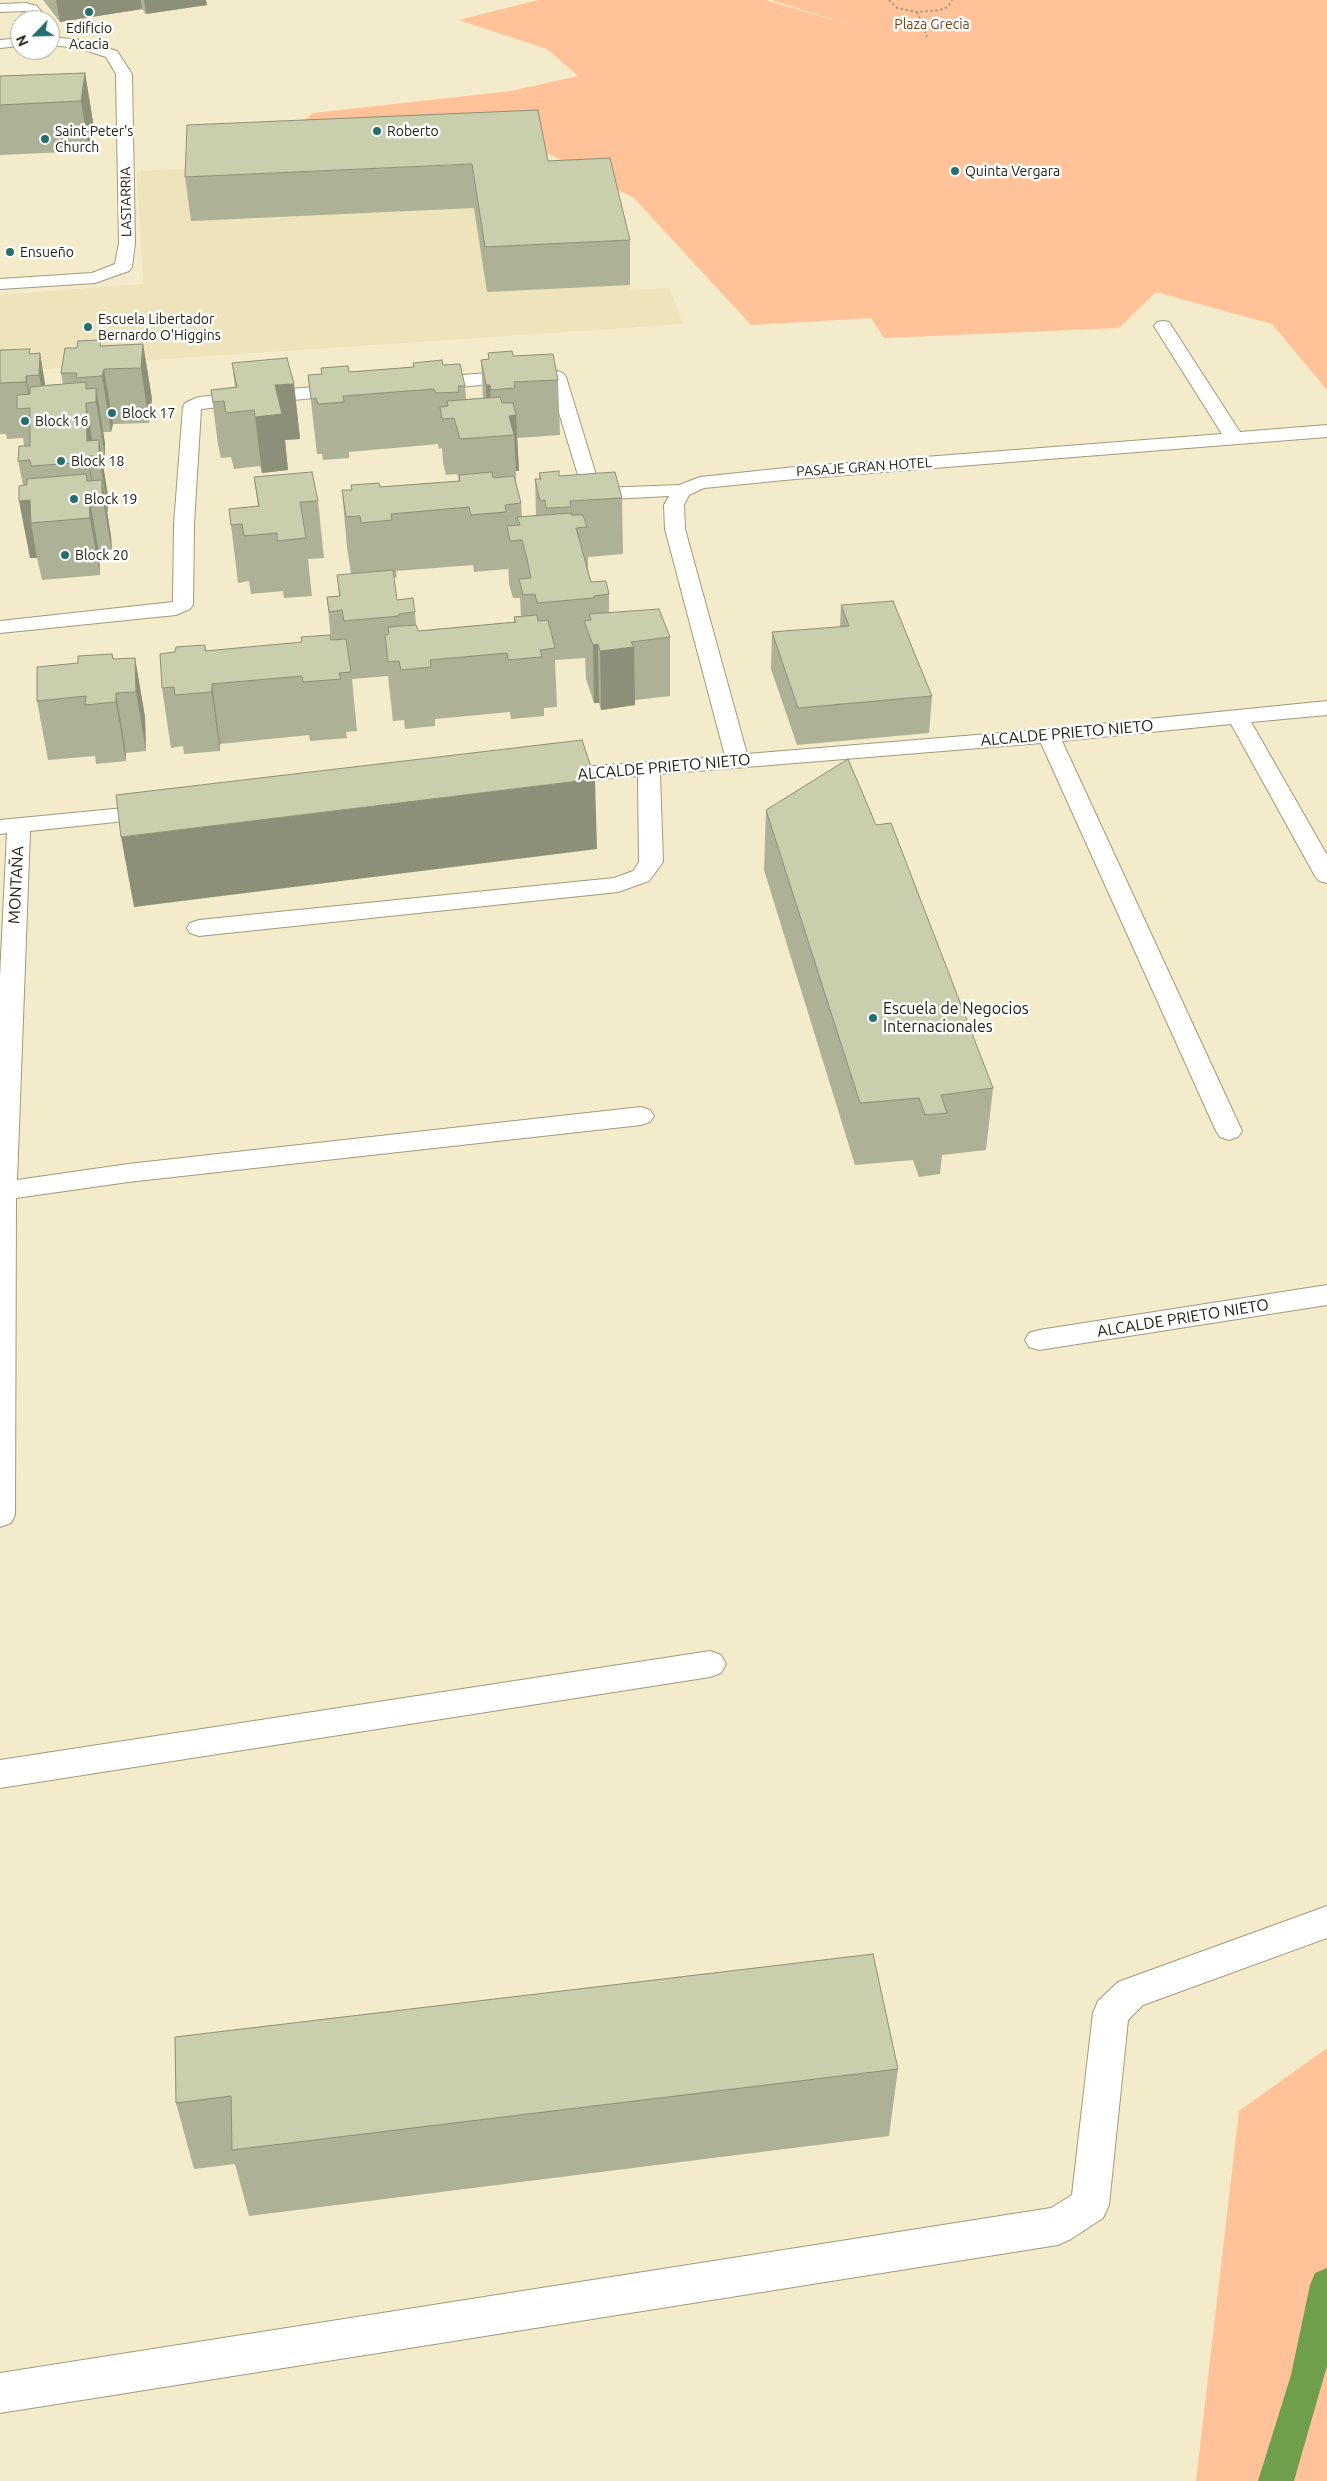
<!DOCTYPE html>
<html>
<head>
<meta charset="utf-8">
<style>
	body { margin:0 }
	#map { position:relative; width:1327px; height:2481px; overflow:hidden; background:#f4ebca; font-family:Ubuntu,sans-serif }
	canvas { display:block }
	.north { position:absolute; left:10px; top:10px; width:50px; height:50px; box-sizing:border-box; background:#fff; border:1px solid #a7a6a1; border-radius:50%; rotate:246deg; font-size:14px; font-weight:700; line-height:20px; text-align:center; color:#242115 }
	.north::after { content:''; display:block; margin:auto; width:18px; height:22px; background:#246f6c; clip-path:polygon(50% 0,100% 100%,50% 72%,0 100%) }
</style>
</head>
<body>
<div id="map">
<canvas width="1327" height="2481"></canvas>
<div class="north">N</div>
</div>
<script>
const context = document.querySelector('canvas').getContext('2d');
context.lineJoin = 'round';
function paint(path, color) { context.fillStyle = color; context.fill(path, 'evenodd'); }
const shape = rows => new Path2D(rows.map(r => 'M' + r).join(''));
function stroke(path, color, width, dash) { context.strokeStyle = color; context.lineWidth = width; context.lineCap = dash ? 'butt' : 'round'; context.setLineDash(dash || []); context.stroke(path); }
function write(font, color, halo, rows, align = 'center') {
  context.font = font + ' Ubuntu,sans-serif'; context.lineWidth = 5; context.setLineDash([]); context.textBaseline = 'middle'; context.strokeStyle = halo; context.fillStyle = color; for (const [text, x, y, turn = 0] of rows) {
    context.save(); context.translate(x, y); context.rotate((+turn || 0) * Math.PI / 180); context.textAlign = isNaN(turn) ? turn : align; if (halo) context.strokeText(text, 0, 0); context.fillText(text, 0, 0); context.restore();
  }
}
const built = shape([
	[539,152,549,204,610,201,631,290,669,288,684,324,179,358,0,373,0,295,143,284,137,171]
]);
const green = shape([
	[538,0,765,0,861,28,771,0,1327,0,1327,390,1272,324,1156,292,1119,328,884,338,871,318,751,325,634,198,532,145,282,138,313,113,511,91,578,76,547,49,459,20],
	[1327,2048,1327,2481,1196,2481,1239,2111]
]);
const stream = shape([
	[1327,2268,1327,2366,1294,2481,1258,2481,1291,2375,1310,2285,1315,2273,1327,2268]
]);
const path = shape([
	[889,0,897,8,917,12,940,10,948,7,952,0],
	[917,12,927,37]
]);
const lane = shape([
	[26,3,37,6,48,20,33,20,25,11,0,12,0,4,26,3],
	[549,368,563,373,566,377,600,488,681,485,688,487,691,491,688,495,592,500,585,498,549,380,546,379,426,390,420,388,417,384,420,380,426,378,549,368],
	[348,384,355,386,357,390,355,394,201,409,194,524,193,605,190,609,176,615,0,633,0,621,173,602,174,524,183,407,185,403,198,397,348,384]
]);
const street = shape([
	[50,37,81,40,117,51,132,74,135,243,132,267,129,271,95,283,0,289,0,279,92,273,115,264,119,243,116,74,106,57,79,48,50,45,50,37],
	[20,38,20,46,0,48,0,40,20,38],
	[1163,321,1169,322,1240,432,1327,425,1327,437,795,479,704,488,689,495,684,505,685,529,747,754,1049,729,1327,701,1327,715,1251,722,1327,855,1327,883,1319,881,1315,876,1231,724,1062,741,1242,1131,1238,1137,1229,1140,1220,1137,1216,1131,1041,743,660,774,663,862,649,881,618,892,199,936,190,933,187,928,190,923,199,920,614,878,633,871,639,862,638,776,557,783,549,781,546,776,549,771,557,769,725,756,665,529,664,505,674,487,700,477,795,467,1222,434,1154,326,1157,322,1163,321],
	[155,805,163,807,166,812,163,817,30,831,17,1180,128,1164,641,1107,650,1110,654,1116,650,1122,641,1125,128,1182,16,1198,15,1515,11,1523,0,1527,0,977,7,833,0,834,0,820,155,805],
	[1327,1285,1327,1305,1039,1350,1029,1347,1025,1340,1029,1333,1039,1330,1327,1285],
	[710,1651,721,1655,726,1664,721,1673,710,1677,0,1788,0,1760,710,1651],
	[1327,1906,1327,1938,1143,2005,1128,2020,1109,2205,1103,2218,1071,2239,1058,2245,0,2413,0,2373,1051,2208,1072,2195,1093,2013,1098,2001,1118,1982,1327,1906]
]);
const wall = shape([
	[43,0,206,0,207,5,146,14,142,9,60,22],
	[85,73,93,122,89,151,0,155,0,76],
	[548,161,630,240,630,285,487,292,474,208,191,221,185,177],
	[143,344,152,399,149,423,113,424,111,432,103,432,105,443,105,457,102,458,108,496,108,512,107,512,111,536,112,552,99,553,100,575,42,580,37,558,30,558,23,485,18,461,24,446,23,438,7,439,6,434,0,434,0,350,31,354,45,385,63,384,61,373,102,346],
	[488,353,513,356,558,380,560,435,517,438,519,471,516,471,516,485,521,503,522,517,536,516,535,479,539,479,539,473,559,476,622,498,623,554,588,557,588,570,591,582,609,594,609,613,670,637,670,696,635,700,635,705,601,710,599,703,594,703,586,679,585,658,555,660,557,707,544,708,544,716,511,719,510,712,435,719,435,726,405,729,404,720,393,721,388,676,352,679,357,731,346,732,347,738,310,741,309,735,220,744,220,751,184,754,183,746,171,748,162,688,175,652,205,645,206,651,331,640,327,597,339,596,337,575,351,574,347,547,342,490,351,490,351,485,380,487,459,481,457,474,446,475,443,463,442,448,439,449,438,444,349,452,349,458,323,460,322,454,317,454,308,375,413,367,413,363,443,365,465,386,466,399,483,398,481,360,489,359],
	[508,562,509,584,513,598,520,598,521,616,514,617,514,622,418,631,416,625,415,612,397,600,394,578,397,577,396,571,473,565,474,572,508,569],
	[232,363,294,384,300,439,285,440,288,470,262,473,260,466,234,469,231,457,221,458,218,445,211,390,235,387],
	[254,477,318,501,324,558,308,559,312,596,284,598,283,591,251,594,249,581,238,583,229,509,258,506],
	[841,605,932,696,929,733,797,745,771,669,772,632,840,627],
	[135,658,145,717,146,751,126,753,126,761,96,764,95,756,48,760,37,701,78,663],
	[766,810,876,825,993,1088,986,1150,942,1155,940,1174,919,1177,913,1160,855,1165,764,870],
	[175,2037,898,2069,889,2136,249,2216,235,2164,194,2169,176,2103]
]);
const shadedWall = shape([
	[56,0,141,0,142,9,60,22],
	[144,0,206,0,207,5,146,14],
	[85,73,93,122,89,151,81,101],
	[143,344,152,399,149,423,141,368],
	[40,353,49,408,49,431,39,375],
	[104,369,113,424,111,432,102,376],
	[26,376,36,432,36,437,26,382],
	[294,384,300,439,285,440,288,470,262,473,255,417,275,385],
	[486,385,490,385,493,437,488,437],
	[96,388,105,443,105,457,96,402],
	[86,403,95,456,87,441],
	[516,415,519,471,516,471,514,435,509,416],
	[99,440,108,496,108,512,99,456],
	[88,456,95,496,94,496,88,462],
	[102,480,111,536,112,552,102,495],
	[89,496,99,553,100,575,90,518],
	[30,500,31,523,37,558,30,558,19,501],
	[598,644,599,703,594,703,593,645],
	[205,645,212,691,212,684,220,744,220,751],
	[634,647,635,705,601,710,600,651],
	[135,658,145,717,146,751,136,692],
	[116,693,126,753,126,761,116,702],
	[595,779,597,849,134,907,121,837]
]);
const building = shape([
	[85,73,81,101,0,105,0,76,85,73],
	[538,110,548,161,610,158,630,240,485,247,472,164,185,177,187,125,538,110],
	[101,340,100,346,143,344,141,368,104,369,102,376,76,378,77,373,61,373,65,348,77,348,78,341,101,340],
	[30,349,29,354,40,353,39,375,26,376,26,382,0,383,0,350,30,349],
	[512,351,513,356,553,354,558,380,514,382,515,388,491,390,490,385,486,385,481,360,489,359,488,353,512,351],
	[287,358,294,384,275,385,282,414,255,417,254,410,226,413,224,401,213,402,211,390,237,387,232,363,287,358],
	[442,360,443,365,460,364,465,386,458,386,459,392,436,393,434,389,343,396,344,402,318,404,316,398,311,399,308,375,322,374,321,368,348,366,349,372,414,367,413,363,442,360],
	[86,382,86,389,96,388,96,402,86,403,87,441,99,440,99,456,88,456,88,462,31,466,30,460,18,461,19,446,30,446,30,408,17,409,17,395,30,394,30,387,86,382],
	[500,397,502,403,513,403,516,415,509,416,514,435,460,439,454,418,442,419,440,407,448,406,447,401,500,397],
	[559,471,559,476,615,472,622,498,570,501,571,507,546,508,545,500,540,501,535,479,541,479,539,473,559,471],
	[312,472,318,501,300,502,306,538,277,541,277,533,244,536,242,524,231,525,229,509,259,506,254,477,312,472],
	[492,472,493,478,514,476,521,503,505,505,506,512,471,515,469,507,391,514,392,520,361,523,360,516,346,517,342,490,352,490,351,485,379,483,380,487,460,481,459,475,492,472],
	[86,474,87,481,102,480,102,495,89,496,90,518,31,523,30,500,19,501,19,486,27,485,27,479,86,474],
	[571,513,571,515,583,515,587,527,576,528,591,582,606,581,609,594,594,596,594,598,537,603,535,594,523,595,519,579,531,578,527,559,522,540,510,541,507,526,520,525,517,517,571,513],
	[393,570,397,600,413,598,415,612,399,614,399,616,344,621,342,610,329,612,327,597,340,596,337,575,393,570],
	[893,601,932,696,798,708,772,632,849,626,841,605,893,601],
	[659,609,670,637,631,642,634,647,600,651,598,644,593,645,584,621,591,620,589,614,659,609],
	[537,615,538,621,548,620,555,648,540,650,542,657,508,660,507,653,430,660,431,667,401,670,399,661,388,662,385,635,389,634,388,627,416,625,418,631,516,622,514,617,537,615],
	[330,635,331,640,346,639,351,672,339,673,341,679,303,682,302,676,212,684,212,692,175,695,174,687,162,688,160,654,175,652,176,647,205,645,205,651,302,642,301,637,330,635],
	[112,654,113,659,135,658,136,692,116,693,116,702,85,705,86,696,37,701,37,667,78,663,78,656,112,654],
	[582,740,595,779,121,837,116,795,582,740],
	[848,759,876,825,891,823,993,1088,941,1095,947,1113,925,1115,919,1098,860,1103,766,810,848,759],
	[873,1954,898,2069,232,2150,231,2096,176,2103,175,2037,873,1954]
]);
const markers = [
	[89,12,5,"#246f6c"],
	[377,131,5,"#246f6c"],
	[45,139,5,"#246f6c"],
	[955,171,5,"#246f6c"],
	[10,252,5,"#246f6c"],
	[88,327,5,"#246f6c"],
	[112,413,5,"#246f6c"],
	[25,421,5,"#246f6c"],
	[61,461,5,"#246f6c"],
	[74,499,5,"#246f6c"],
	[65,555,5,"#246f6c"],
	[873,1018,5,"#246f6c"]
];
const farParknames = [
	["Plaza Grecia",932,24]
];
const farPoinames = [
	["Edificio",89,28,"center"],
	["Acacia",89,44,"center"],
	["Saint Peter's",55,131],
	["Church",55,147],
	["Roberto",387,131],
	["Quinta Vergara",965,171],
	["Ensueño",20,252],
	["Escuela Libertador",98,319],
	["Bernardo O'Higgins",98,335],
	["Block 17",122,413],
	["Block 16",35,421],
	["Block 18",71,461],
	["Block 19",84,499],
	["Block 20",75,555]
];
const farStreetnames = [
	["LASTARRIA",126,202,-91],
	["PASAJE GRAN HOTEL",864,467,-4]
];
const streetNames = [
	["ALCALDE PRIETO NIETO",1067,733,-5],
	["ALCALDE PRIETO NIETO",664,767,-5],
	["MONTAÑA",16,885,-87],
	["ALCALDE PRIETO NIETO",1183,1318,-9]
];
const poiNames = [
	["Escuela de Negocios",883,1009],
	["Internacionales",883,1027]
];
paint(built, '#eee3ba');
paint(green, '#ffc299');
paint(stream, '#6f9e4c');
stroke(lane, '#a29a7b', 2);
stroke(street, '#a29a7b', 2);
stroke(path, '#a39c84', 2, [2.5, 2.5]);
paint(lane, '#fff');
paint(street, '#fff');
paint(wall, '#adb195');
paint(shadedWall, '#8d9079');
paint(building, '#c9cead');
stroke(building, '#8d9079', 1);
for (const [x, y, r, color] of markers) { const dot = new Path2D(); dot.arc(x, y, r, 0, 2 * Math.PI); context.fillStyle = color; context.fill(dot); stroke(dot, '#fff', 2); }
write('14px', '#784319', '#fff', farParknames);
write('14px', '#242115', '#fff', farPoinames, 'left');
write('14px', '#242115', '#fff', farStreetnames);
write('16px', '#242115', '#fff', streetNames);
write('16px', '#242115', '#fff', poiNames, 'left');
</script>
</body>
</html>
